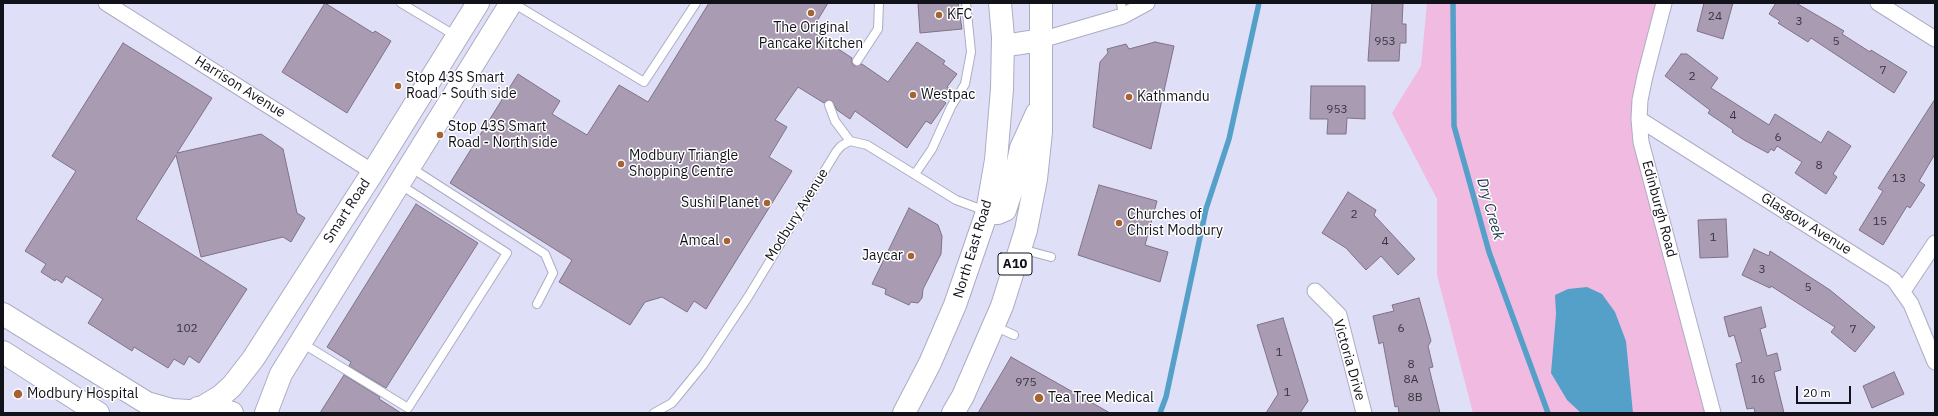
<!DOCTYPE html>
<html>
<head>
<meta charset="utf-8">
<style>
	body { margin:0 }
	#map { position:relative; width:1938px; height:416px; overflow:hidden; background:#dfdff8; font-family:"IBM Plex Sans",sans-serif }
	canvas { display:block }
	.frame { position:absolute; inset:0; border:4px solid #12121b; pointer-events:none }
	.scale { position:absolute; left:1796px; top:386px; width:55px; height:18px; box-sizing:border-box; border:2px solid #12121b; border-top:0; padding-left:5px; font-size:12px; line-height:14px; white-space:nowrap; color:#12121b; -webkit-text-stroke:3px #fff; paint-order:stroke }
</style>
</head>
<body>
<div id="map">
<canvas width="1938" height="416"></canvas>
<div class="frame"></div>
<div class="scale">20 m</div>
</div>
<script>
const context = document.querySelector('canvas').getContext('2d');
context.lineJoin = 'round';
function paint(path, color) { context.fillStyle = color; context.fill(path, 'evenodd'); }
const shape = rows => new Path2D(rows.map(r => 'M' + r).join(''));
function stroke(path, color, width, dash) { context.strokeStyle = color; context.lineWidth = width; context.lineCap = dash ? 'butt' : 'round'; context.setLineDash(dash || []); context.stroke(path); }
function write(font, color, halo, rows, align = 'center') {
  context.font = font + ' "IBM Plex Sans",sans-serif'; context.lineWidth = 3; context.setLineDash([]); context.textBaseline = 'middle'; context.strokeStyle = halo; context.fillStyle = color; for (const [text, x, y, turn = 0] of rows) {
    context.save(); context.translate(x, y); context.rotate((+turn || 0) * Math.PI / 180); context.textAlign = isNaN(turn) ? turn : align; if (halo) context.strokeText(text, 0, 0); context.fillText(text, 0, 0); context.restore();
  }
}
const green = shape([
	[1427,3,1665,3,1640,100,1641,142,1713,413,1473,413,1437,275,1437,199,1392,113,1421,66]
]);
const water = shape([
	[1587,287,1602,294,1615,312,1626,341,1633,413,1581,413,1567,400,1551,373,1556,314,1555,295,1568,289]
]);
const stream = shape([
	[1453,3,1454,126,1489,252,1548,413],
	[1160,413,1166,397,1206,209,1229,139,1259,3]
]);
const building = shape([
	[325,3,373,33,375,31,391,41,347,113,282,72,325,3],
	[709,3,828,3,811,31,852,58,852,63,854,66,862,64,888,82,917,42,945,61,943,64,957,74,947,87,950,89,942,100,946,103,931,124,926,121,907,148,855,111,850,119,837,110,832,101,827,100,824,103,798,87,775,120,787,127,769,157,792,171,706,309,694,301,687,312,662,297,645,302,630,325,559,282,572,260,450,183,518,74,560,101,552,114,587,135,619,85,648,102,709,3],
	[918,3,958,3,962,29,920,33,918,3],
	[1372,3,1403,3,1402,24,1406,24,1406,43,1400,43,1399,61,1368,61,1372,3],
	[1704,3,1733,3,1723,39,1697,31,1704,3],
	[1776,3,1796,3,1844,31,1842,34,1870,52,1871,50,1907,72,1894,93,1811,38,1808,42,1778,23,1780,21,1769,14,1776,3],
	[1155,42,1174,46,1151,149,1093,127,1100,62,1108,53,1107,49,1126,44,1129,49,1155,42],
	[123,43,212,98,177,153,261,134,283,149,297,213,305,218,291,242,283,237,201,257,176,155,136,219,247,289,199,363,189,356,184,365,174,359,168,368,134,347,132,351,88,323,103,299,66,276,62,283,56,279,55,281,41,272,46,264,25,251,76,171,52,156,123,43],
	[1681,54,1687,54,1718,78,1711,88,1769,125,1775,114,1821,143,1828,131,1851,146,1833,174,1837,177,1826,194,1795,173,1802,162,1777,146,1774,151,1771,149,1768,153,1744,140,1732,132,1733,130,1708,113,1710,110,1665,76,1681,54],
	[1311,86,1365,86,1365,119,1347,118,1346,134,1327,134,1328,119,1310,119,1311,86],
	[1935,99,1935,154,1919,181,1925,185,1910,208,1907,206,1883,245,1859,230,1883,191,1878,188,1935,99],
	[1099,185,1157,201,1145,245,1168,252,1160,282,1078,255,1099,185],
	[1348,192,1376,210,1374,215,1415,259,1398,275,1381,256,1366,270,1346,248,1322,233,1348,192],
	[416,204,478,243,386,388,349,366,351,362,327,347,416,204],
	[909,208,938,225,942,236,941,254,923,289,922,298,918,303,911,302,909,305,885,294,886,289,872,284,909,208],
	[1726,219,1728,257,1700,258,1698,220,1726,219],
	[1754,249,1769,256,1770,251,1830,290,1875,327,1855,352,1831,332,1835,327,1771,286,1770,288,1742,275,1754,249],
	[1419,298,1431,341,1428,346,1433,367,1429,368,1440,413,1399,413,1398,406,1395,407,1383,342,1379,344,1373,316,1394,311,1392,305,1419,298],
	[1761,307,1766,327,1760,329,1767,356,1777,353,1781,370,1774,372,1784,413,1755,413,1754,408,1747,409,1736,364,1742,362,1734,335,1729,337,1724,317,1761,307],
	[1283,318,1308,401,1300,413,1266,413,1278,394,1257,325,1283,318],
	[1011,357,1110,413,978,413,1011,357],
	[1894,372,1904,394,1872,408,1863,386,1894,372],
	[344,375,380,397,379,399,401,413,320,413,344,375]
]);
const lane = shape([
	[401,3,456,36],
	[513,3,644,82,696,3],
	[1121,3,1123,16],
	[857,61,878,29,879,3],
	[829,105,835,121,850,141],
	[410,167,545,254,553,273,537,304],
	[915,174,932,149,951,107,965,84,971,52,966,3],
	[1021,249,1051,257],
	[994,326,1014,335],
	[302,343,408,408,507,253,399,184],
	[654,413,672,403,703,365,748,297,836,152,841,146,850,141,867,145,956,200,986,211]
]);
const street = shape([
	[106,3,373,172],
	[1664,3,1645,76,1640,100,1639,119,1641,142,1713,413],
	[1878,3,1935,39],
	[1041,40,1123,16,1147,3],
	[1639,119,1894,280,1911,304,1935,362],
	[1315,291,1339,315,1364,413],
	[1903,291,1935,243]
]);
const secondary = shape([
	[3,314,147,403,172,410,188,411],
	[3,352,98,413],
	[203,407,221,396,232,386,253,359,373,172,478,3],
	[198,408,213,407,232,413],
	[266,413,281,374,511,3]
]);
const highway = shape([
	[1003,46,1041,40],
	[987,212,998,213,1005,210,1013,186,1021,148,1037,113],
	[904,413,930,363,955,305,987,212,996,160,1002,89,1003,37,1000,3],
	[953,413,963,396,1002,306,1026,230,1036,179,1041,132,1041,3]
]);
const markers = [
	[811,13,4,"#a66231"],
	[939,15,4,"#a66231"],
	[398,86,4,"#a66231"],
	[913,95,4,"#a66231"],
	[1129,97,4,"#a66231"],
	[440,135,4,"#a66231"],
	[621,164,4,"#a66231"],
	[767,203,4,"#a66231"],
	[1119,223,4,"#a66231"],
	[727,241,4,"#a66231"],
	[911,256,4,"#a66231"],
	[18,394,5,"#a66231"],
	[1039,398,5,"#a66231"]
];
const numberNames = [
	["24",1715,17],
	["3",1799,22],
	["953",1385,42],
	["5",1836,42],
	["7",1883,71],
	["2",1692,77],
	["953",1337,110],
	["4",1733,116],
	["6",1778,138],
	["8",1819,166],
	["13",1899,179],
	["2",1354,215],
	["15",1880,222],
	["1",1713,238],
	["4",1385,242],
	["3",1762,270],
	["5",1808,288],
	["102",187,329],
	["6",1401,329],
	["7",1853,330],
	["1",1279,353],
	["8",1411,365],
	["8A",1411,380],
	["16",1758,380],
	["975",1026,383],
	["1",1287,393],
	["8B",1415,398]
];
const shields = [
	[1015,264,34]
];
const shieldNames = [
	["A10",1015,264]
];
const poiNames = [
	["KFC",947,15],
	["The Original",811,28,"center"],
	["Pancake Kitchen",811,44,"center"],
	["Stop 43S Smart",406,78],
	["Road - South side",406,94],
	["Westpac",921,95],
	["Kathmandu",1137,97],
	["Stop 43S Smart",448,127],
	["Road - North side",448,143],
	["Modbury Triangle",629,156],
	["Shopping Centre",629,172],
	["Sushi Planet",759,203,"right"],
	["Churches of",1127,215],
	["Christ Modbury",1127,231],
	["Amcal",719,241,"right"],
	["Jaycar",903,256,"right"],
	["Modbury Hospital",27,394],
	["Tea Tree Medical",1048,398]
];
const streetNames = [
	["Harrison Avenue",240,87,32],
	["Edinburgh Road",1659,209,75],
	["Smart Road",347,211,-57],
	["Modbury Avenue",797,215,-58],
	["Glasgow Avenue",1806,224,32],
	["North East Road",973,249,-73],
	["Victoria Drive",1349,360,74]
];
const waterNames = [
	["Dry Creek",1490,209,74]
];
paint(green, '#f1bbe1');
paint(water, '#55a0c9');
stroke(stream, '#55a0c9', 5.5);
paint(building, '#a99cb2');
stroke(building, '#7f7287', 1);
stroke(lane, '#acacc4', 10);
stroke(street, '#acacc4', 17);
stroke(secondary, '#acacc4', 24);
stroke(highway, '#acacc4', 24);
stroke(lane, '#fff', 8);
stroke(street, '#fff', 15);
stroke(secondary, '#fff', 22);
stroke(highway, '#fff', 22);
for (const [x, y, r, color] of markers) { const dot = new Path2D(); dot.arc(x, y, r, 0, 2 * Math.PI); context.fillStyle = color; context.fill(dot); stroke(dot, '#fff', 1.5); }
write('12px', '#383441', null, numberNames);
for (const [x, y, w] of shields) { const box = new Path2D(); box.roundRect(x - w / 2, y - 11, w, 22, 3); context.fillStyle = '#fff'; context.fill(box); stroke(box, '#12121b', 1); }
write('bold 13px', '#12121b', null, shieldNames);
write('14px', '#12121b', '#fff', poiNames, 'left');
write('14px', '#12121b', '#fff', streetNames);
write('italic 15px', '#16384a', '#fff', waterNames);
</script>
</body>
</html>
